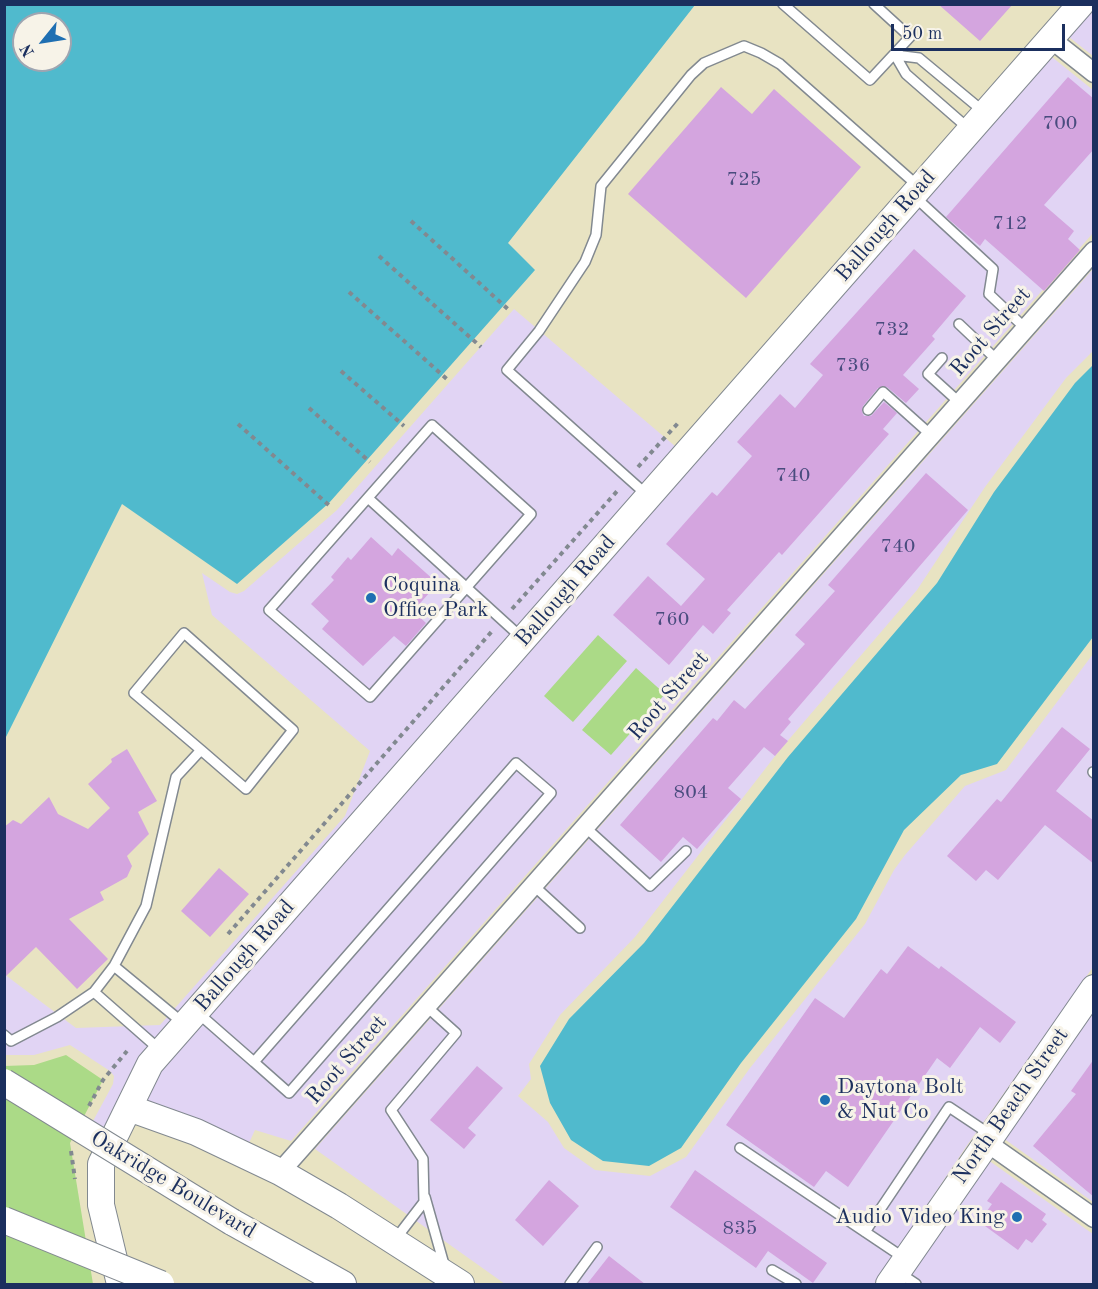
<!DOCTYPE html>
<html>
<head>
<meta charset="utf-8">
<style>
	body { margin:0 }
	#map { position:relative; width:1098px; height:1289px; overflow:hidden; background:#e8e3c2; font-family:"Old Standard TT",serif }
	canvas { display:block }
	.frame { position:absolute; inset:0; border:6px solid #1b2f5e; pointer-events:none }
	.north { position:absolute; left:12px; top:12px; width:60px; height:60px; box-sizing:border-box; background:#f7f3e8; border:2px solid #9fa5b1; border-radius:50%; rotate:240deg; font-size:16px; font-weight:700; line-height:24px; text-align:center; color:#1b2f5e }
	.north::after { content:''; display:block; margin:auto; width:21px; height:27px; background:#1f6fb2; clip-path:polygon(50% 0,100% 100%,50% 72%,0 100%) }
	.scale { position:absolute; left:891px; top:24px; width:174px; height:27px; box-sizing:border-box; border:3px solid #1b2f5e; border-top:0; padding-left:8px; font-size:18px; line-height:21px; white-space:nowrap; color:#1b2f5e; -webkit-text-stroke:4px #f7f3e8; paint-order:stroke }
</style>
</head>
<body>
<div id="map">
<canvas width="1098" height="1289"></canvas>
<div class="frame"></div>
<div class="north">N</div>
<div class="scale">50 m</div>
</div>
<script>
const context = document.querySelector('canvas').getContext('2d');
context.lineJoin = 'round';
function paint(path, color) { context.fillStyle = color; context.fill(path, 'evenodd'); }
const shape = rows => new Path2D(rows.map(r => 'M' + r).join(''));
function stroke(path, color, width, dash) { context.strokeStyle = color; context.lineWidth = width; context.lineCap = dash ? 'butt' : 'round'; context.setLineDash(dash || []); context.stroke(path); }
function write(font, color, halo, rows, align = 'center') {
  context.font = font + ' "Old Standard TT",serif'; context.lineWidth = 6; context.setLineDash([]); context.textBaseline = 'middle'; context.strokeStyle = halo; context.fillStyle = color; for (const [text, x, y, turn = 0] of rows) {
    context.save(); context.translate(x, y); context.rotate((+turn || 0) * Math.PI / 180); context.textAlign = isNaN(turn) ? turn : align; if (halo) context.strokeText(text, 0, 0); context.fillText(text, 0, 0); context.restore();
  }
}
const built = shape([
	[1093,9,1093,56,1069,37],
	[1052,57,1093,90,1093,233,291,1141,255,1130,249,1143,202,1121,146,1100,161,1069],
	[1093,269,1093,351,1066,378,985,487,917,590,779,751,635,937,560,1015,529,1064,531,1079,518,1096,548,1122,564,1148,595,1170,650,1176,686,1157,750,1068,865,924,894,870,905,855,965,786,1006,770,1093,654,1093,967,968,1144,874,1284,505,1284,315,1149],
	[514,309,676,447,105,1129,93,1121,113,1084,114,1076,110,1071,70,1045,34,1055,5,1055,4,974,76,1028,160,1025,345,816,370,751,212,615,202,573,230,592,237,594,244,591,337,510],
	[1093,1009,1093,1202,1003,1138],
	[988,1160,1093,1234,1093,1284,904,1284]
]);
const green = shape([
	[598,635,627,661,573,722,544,696],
	[636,668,665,694,611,755,582,730],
	[66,1055,103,1080,70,1143,93,1284,5,1284,4,1066,34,1065]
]);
const water = shape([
	[5,4,695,5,508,243,535,270,329,503,237,584,122,504,5,739],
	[24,24,60,24,60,60,24,60],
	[1093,365,1093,637,997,764,961,775,904,830,856,919,741,1063,681,1148,649,1166,603,1161,571,1140,550,1103,540,1066,569,1019,644,943,788,757,937,583,994,492,1075,383]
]);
const building = shape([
	[938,4,1013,4,980,41],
	[1068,77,1094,99,1094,149,1044,205,1074,231,1068,239,1080,250,1044,291,985,239,980,246,946,217],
	[721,87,752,114,774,89,861,167,746,298,628,194],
	[914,249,966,296,932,336,935,339,903,375,919,389,906,403,887,387,878,388,863,406,862,412,864,416,871,416,884,402,897,413,883,429,889,434,782,555,779,552,727,610,731,613,713,634,703,625,669,665,613,615,648,576,681,606,705,579,666,544,712,492,717,496,752,456,737,442,780,394,795,408,823,375,810,364],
	[926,473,968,510,788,719,791,722,780,735,788,741,775,756,764,747,728,788,741,799,697,849,683,837,661,862,620,825,713,718,717,721,734,700,745,709,805,644,795,635,835,591,828,585],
	[371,537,392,556,398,548,435,581,428,589,431,591,413,611,426,623,406,646,394,636,363,666,322,629,329,621,311,604,334,580,331,577,348,557,351,560],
	[1062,727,1090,749,1056,791,1094,821,1094,864,1045,825,998,880,986,870,976,881,947,856,997,799,1001,802],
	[127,749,157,801,138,812,149,834,127,856,132,866,127,877,100,892,104,900,69,919,108,959,77,989,36,947,4,978,4,827,13,820,21,824,49,797,58,814,88,829,110,808,88,784,112,762,111,759],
	[219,868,249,894,210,937,181,911],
	[908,946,939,969,941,966,1016,1022,1000,1043,980,1027,950,1068,937,1058,848,1187,826,1171,814,1187,726,1125,815,998,844,1018,881,969,887,974],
	[1094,1059,1094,1197,1033,1146,1076,1094,1071,1091],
	[477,1066,503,1088,468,1128,476,1135,464,1149,430,1120],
	[695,1170,827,1263,813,1283,768,1251,756,1268,670,1207],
	[549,1180,579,1206,543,1246,515,1220],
	[1001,1182,1046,1214,1042,1220,1047,1224,1032,1243,1026,1239,1018,1250,985,1226,993,1215,987,1211,992,1204,987,1201],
	[609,1256,645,1284,587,1284]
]);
const path = shape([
	[411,221,510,311],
	[379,256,481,347],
	[349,292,449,381],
	[341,371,404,426],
	[309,408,370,462],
	[238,424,331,507],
	[638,467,679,422],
	[512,609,619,489],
	[228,934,493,630],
	[89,1106,103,1080,127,1051],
	[71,1151,75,1179]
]);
const lane = shape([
	[783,4,870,80,910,37,874,4],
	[895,55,919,58,984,112],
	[895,55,906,74,969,129],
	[915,197,993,269,989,294,1025,328],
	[959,324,997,360],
	[942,358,928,374,960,403],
	[868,410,883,392,931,435],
	[432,425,531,514,370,697,269,610,432,425],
	[647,495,507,370,539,331,585,262,596,235,601,186,691,75,704,63,744,46,761,53,780,64,918,186],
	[368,498,522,638],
	[1093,772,1094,773],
	[585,827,650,886,686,851],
	[533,885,580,928],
	[114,966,183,1023],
	[94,992,160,1050],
	[198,1013,254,1062,516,763,551,793,289,1093,254,1062],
	[4,1035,11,1041,57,1017,94,992,114,966,146,906,176,777,201,750,134,693,184,633,293,730,246,789,201,750],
	[740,1148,904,1258],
	[425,1197,445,1268],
	[865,1232,949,1107,991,1135],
	[394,1241,424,1202,423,1159,391,1110,456,1033,426,1006],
	[772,1270,796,1284],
	[898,1272,916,1284],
	[570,1284,597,1247]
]);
const street = shape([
	[1051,39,1094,73],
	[986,1142,1094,1218],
	[280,1172,1094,251]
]);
const secondary = shape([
	[129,1108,196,1132,280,1172,339,1206,461,1284],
	[232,1222,343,1284],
	[120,1284,101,1205,101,1164,150,1064,1081,4],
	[889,1284,1094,988]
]);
const secondaryBridge = shape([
	[4,1082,232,1222],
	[4,1220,161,1284]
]);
const markers = [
	[371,598,6,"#1f6fb2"],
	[825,1100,6,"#1f6fb2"],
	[1017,1217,6,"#1f6fb2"]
];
const numberNames = [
	["700",1060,124],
	["725",744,180],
	["712",1010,224],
	["732",892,330],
	["736",853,366],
	["740",793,476],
	["740",898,547],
	["760",672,620],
	["804",691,793],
	["835",740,1229]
];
const streetNames = [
	["Ballough Road",886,226,-49],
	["Root Street",991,332,-49],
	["Ballough Road",566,591,-49],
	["Root Street",669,696,-49],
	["Ballough Road",245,956,-49],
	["Root Street",347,1060,-49],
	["North Beach Street",1011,1106,-55],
	["Oakridge Boulevard",173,1185,31]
];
const poiNames = [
	["Coquina",383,585],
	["Office Park",383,610],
	["Daytona Bolt",837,1087],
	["& Nut Co",837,1112],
	["Audio Video King",1005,1217,"right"]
];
paint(built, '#e1d4f4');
paint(green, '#abda87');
paint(water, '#50bacd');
paint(building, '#d4a5df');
stroke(lane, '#828990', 12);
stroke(street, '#828990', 21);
stroke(secondary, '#828990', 28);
stroke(path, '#828990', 4, [4.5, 4.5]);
stroke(lane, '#fff', 9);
stroke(street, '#fff', 18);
stroke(secondary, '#fff', 26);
stroke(secondaryBridge, '#828990', 28, []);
stroke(secondaryBridge, '#fff', 26);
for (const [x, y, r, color] of markers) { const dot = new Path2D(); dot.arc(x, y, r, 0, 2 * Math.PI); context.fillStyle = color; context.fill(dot); stroke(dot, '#f7f3e8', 2); }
write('20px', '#494c7e', null, numberNames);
write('22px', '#1b2f5e', '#f7f3e8', streetNames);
write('22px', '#1b2f5e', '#f7f3e8', poiNames, 'left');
</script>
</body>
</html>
